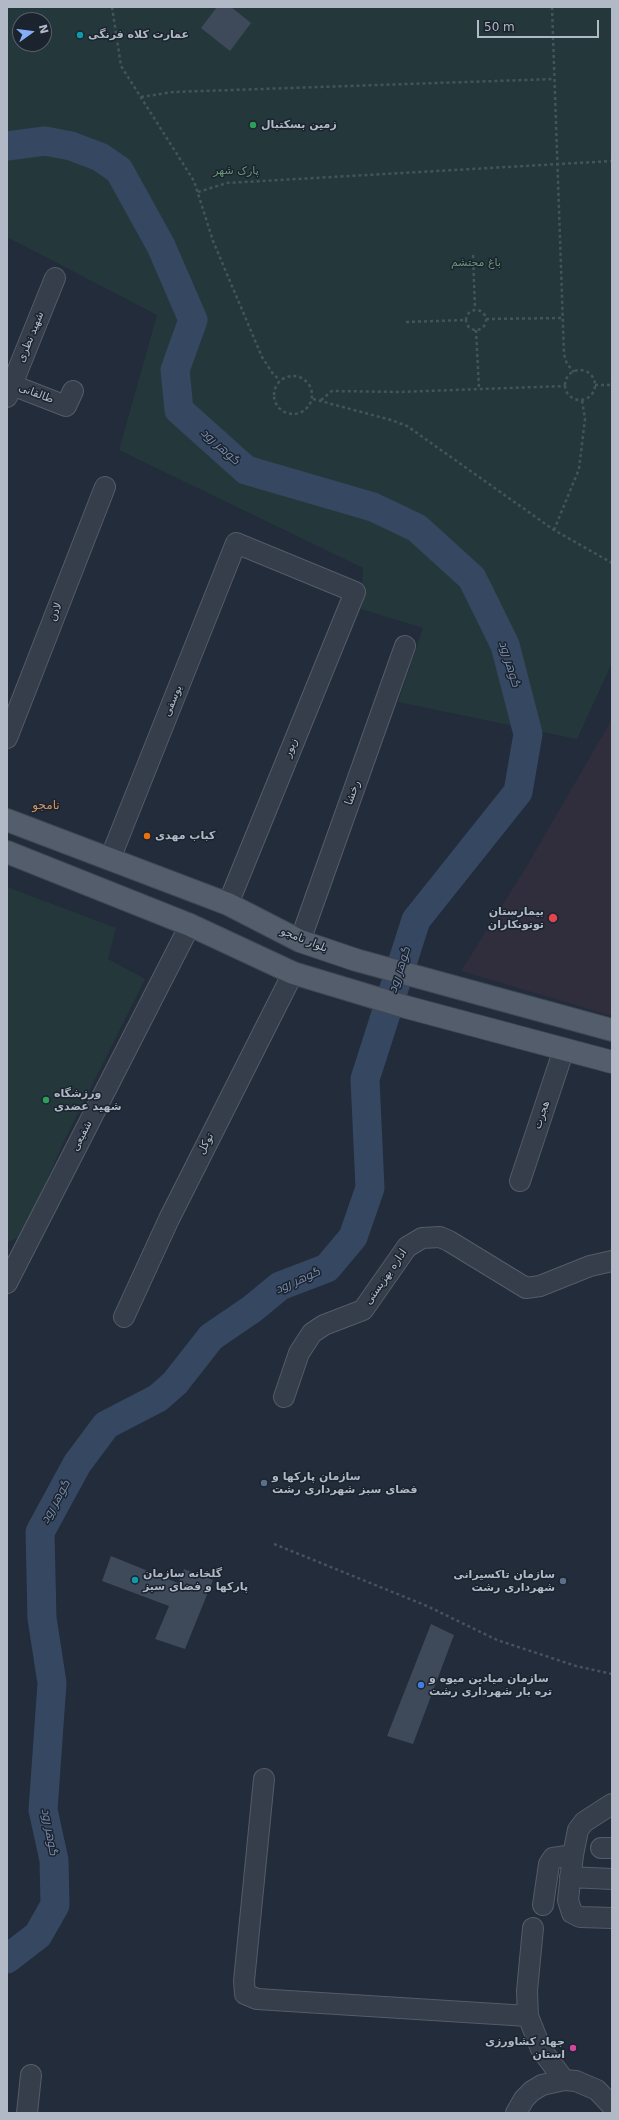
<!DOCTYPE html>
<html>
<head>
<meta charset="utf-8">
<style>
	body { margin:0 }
	#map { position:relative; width:619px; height:2120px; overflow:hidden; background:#222c3a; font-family:"DejaVu Sans",sans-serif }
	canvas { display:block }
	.frame { position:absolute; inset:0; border:8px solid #b1b9c6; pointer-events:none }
	.north { position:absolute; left:12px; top:12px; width:40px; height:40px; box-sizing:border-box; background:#1b232f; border:1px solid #575f6b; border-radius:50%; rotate:76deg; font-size:11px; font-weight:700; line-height:16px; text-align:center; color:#b1b9c6 }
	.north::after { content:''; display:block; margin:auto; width:14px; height:18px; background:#86aef6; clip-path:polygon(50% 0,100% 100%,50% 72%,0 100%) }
	.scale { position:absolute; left:477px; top:20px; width:122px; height:18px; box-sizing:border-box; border:2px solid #b1b9c6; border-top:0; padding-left:5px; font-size:12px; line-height:14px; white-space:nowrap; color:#b1b9c6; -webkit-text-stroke:3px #1b232f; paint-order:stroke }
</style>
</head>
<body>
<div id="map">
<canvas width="619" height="2120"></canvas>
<div class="frame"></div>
<div class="north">N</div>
<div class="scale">50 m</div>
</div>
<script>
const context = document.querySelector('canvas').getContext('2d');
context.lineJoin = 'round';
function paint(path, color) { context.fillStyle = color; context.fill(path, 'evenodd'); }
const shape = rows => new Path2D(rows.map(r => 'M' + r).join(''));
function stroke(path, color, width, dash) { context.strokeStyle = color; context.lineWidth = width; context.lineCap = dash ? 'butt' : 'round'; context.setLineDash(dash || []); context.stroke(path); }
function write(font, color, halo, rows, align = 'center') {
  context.font = font + ' "DejaVu Sans",Cairo,sans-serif'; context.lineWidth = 3; context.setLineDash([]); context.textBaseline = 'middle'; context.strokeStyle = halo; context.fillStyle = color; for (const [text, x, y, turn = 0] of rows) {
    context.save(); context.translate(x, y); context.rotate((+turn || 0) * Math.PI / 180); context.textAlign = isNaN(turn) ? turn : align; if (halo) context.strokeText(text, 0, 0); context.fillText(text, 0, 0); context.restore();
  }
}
const medical = shape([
	[612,719,612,1016,461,971,528,864]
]);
const green = shape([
	[7,7,612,7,612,663,577,739,398,702,423,628,361,609,363,568,119,450,157,315,7,237],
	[20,20,44,20,44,44,20,44],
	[7,887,116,928,108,959,145,979,64,1141,26,1227,18,1238,7,1242]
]);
const river = shape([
	[7,146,45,141,71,146,100,157,119,170,161,246,193,320,175,370,179,410,246,470,373,507,417,528,472,578,505,645,528,734,518,792,416,920,365,1079,370,1188,353,1237,327,1268,280,1286,252,1309,211,1337,175,1383,158,1398,106,1425,77,1464,40,1532,42,1618,52,1683,43,1810,54,1860,55,1905,38,1935,7,1959]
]);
const building = shape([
	[217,7,231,7,251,23,230,51,201,28],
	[111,1556,178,1583,184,1569,213,1580,185,1649,155,1639,169,1606,102,1581],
	[431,1624,454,1635,413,1744,387,1736]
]);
const path = shape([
	[112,7,121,66,194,181,213,241,262,357,273,374,280,380],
	[552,7,564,354,567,364,574,372],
	[141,97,173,92,554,79],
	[198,192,227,183,612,161],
	[473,255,475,309],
	'466 320a10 10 0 1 1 20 0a10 10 0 1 1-20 0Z',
	[486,319,563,318],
	[406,322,466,320],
	[476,330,479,389],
	'565 385a15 15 0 1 1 30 0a15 15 0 1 1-30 0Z',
	'274 395a19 19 0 1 1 38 0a19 19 0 1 1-38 0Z',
	[595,385,612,385],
	[313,399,391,420,407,426,554,530,612,563],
	[321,400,332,391,399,392,565,386],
	[554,530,579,469,585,419,582,400],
	[274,1544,427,1606,497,1640,576,1666,612,1674]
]);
const minor = shape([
	[12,385,66,406,73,391],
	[7,397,55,278],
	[7,738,105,487],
	[110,859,236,543,355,592,228,904],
	[300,941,405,646],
	[520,1181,564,1049],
	[7,1283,190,925],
	[124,1317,169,1219,293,973],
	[284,1397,299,1353,312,1333,324,1325,363,1310,407,1247,422,1238,440,1237,449,1241,526,1288,540,1286,590,1266,612,1261],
	[264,1779,244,1981,245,1994,257,1999,528,2016],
	[612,1804,584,1822,578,1830,573,1855,568,1900,572,1913,580,1917,612,1918],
	[601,1848,612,1848],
	[570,1877,612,1879],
	[543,1905,549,1864,553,1858,573,1855],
	[533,1928,527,1991,528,2016,541,2049,564,2080],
	[27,2113,31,2075],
	[516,2113,524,2099,532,2091,542,2085,564,2080,576,2081,597,2090,612,2106]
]);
const major = shape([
	[7,820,228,904,300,941,356,960,612,1030],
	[7,852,190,925,293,973,406,1007,612,1062]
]);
const markers = [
	[80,35,4,"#0f9aa8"],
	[253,125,4,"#2e9e5b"],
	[147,836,4,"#e8710a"],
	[553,918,5,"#e0444e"],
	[46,1100,4,"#2e9e5b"],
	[264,1483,4,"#5c6f8a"],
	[135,1580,4,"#0f9aa8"],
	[563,1581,4,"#5c6f8a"],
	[421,1685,4,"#3f7fe0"],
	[573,2048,4,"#d1479c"]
];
const poiNames = [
	["عمارت کلاه فرنگی",88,35],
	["زمین بسکتبال",261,125],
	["کباب مهدی",155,836],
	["بیمارستان",544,912,"right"],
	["توتونکاران",544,925,"right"],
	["ورزشگاه",54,1094],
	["شهید عضدی",54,1107],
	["سازمان پارکها و",272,1477],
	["فضای سبز شهرداری رشت",272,1490],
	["گلخانه سازمان",143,1574],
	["پارکها و فضای سبز",143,1587],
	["سازمان تاکسیرانی",555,1575,"right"],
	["شهرداری رشت",555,1588,"right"],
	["سازمان میادین میوه و",429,1679],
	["تره بار شهرداری رشت",429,1692],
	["جهاد کشاورزی",565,2042,"right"],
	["استان",565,2055,"right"]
];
const parkNames = [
	["پارک شهر",236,171],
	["باغ محتشم",476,263]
];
const streetNames = [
	["شهید نظری",31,337,-68],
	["طالقانی",36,394,21],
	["لادن",56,612,-69],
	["یوسفی",173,701,-68],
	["زیور",291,748,-68],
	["رخشا",353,793,-70],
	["بلوار نامجو",304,940,22],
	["هجرت",542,1115,-71],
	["شفیعی",82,1136,-63],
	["توکل",206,1144,-63],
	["اداره بهزیستی",386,1277,-55]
];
const waterNames = [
	["گوهر رود",220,447,42],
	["گوهر رود",509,664,73],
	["گوهر رود",400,970,-72],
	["گوهر رود",298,1281,-24],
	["گوهر رود",56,1502,-61],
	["گوهر رود",49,1832,80]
];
const neighbourhoodNames = [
	["نامجو",46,806]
];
paint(medical, '#302e3c');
paint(green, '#24383b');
stroke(river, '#364761', 29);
paint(building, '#3e4a59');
stroke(minor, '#545c68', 22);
stroke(major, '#3f4753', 24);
stroke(path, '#425559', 2.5, [3, 3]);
stroke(minor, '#363e4b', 20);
stroke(major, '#545d6b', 22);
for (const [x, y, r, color] of markers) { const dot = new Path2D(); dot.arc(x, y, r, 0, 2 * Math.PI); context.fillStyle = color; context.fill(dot); stroke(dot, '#1b232f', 1.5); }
write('bold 11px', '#b1b9c6', '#1b232f', poiNames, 'left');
write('11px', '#689775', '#1b232f', parkNames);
write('11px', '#b1b9c6', '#1b232f', streetNames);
write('italic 12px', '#798eae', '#1b232f', waterNames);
write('12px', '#d39560', '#1b232f', neighbourhoodNames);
</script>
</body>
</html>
